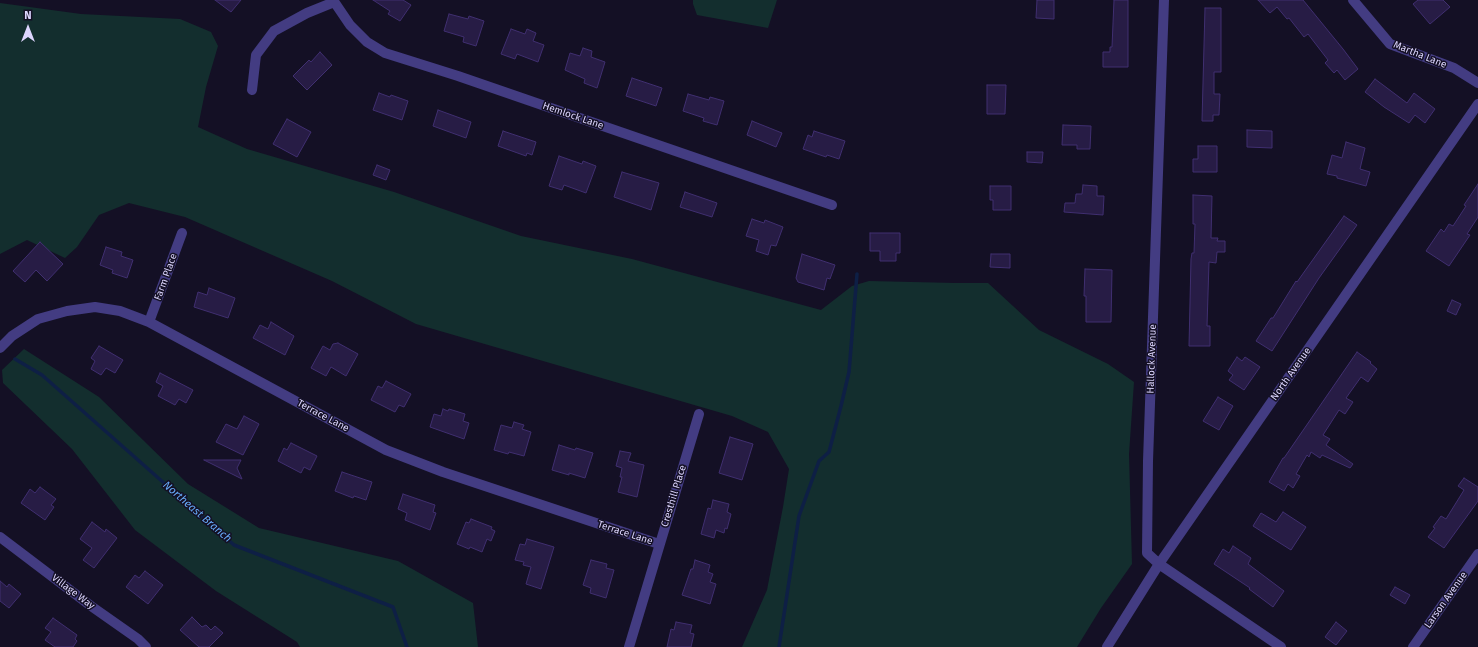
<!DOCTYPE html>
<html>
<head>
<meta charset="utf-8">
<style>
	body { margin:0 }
	#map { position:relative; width:1478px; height:647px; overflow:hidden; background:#141025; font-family:"Fira Sans",sans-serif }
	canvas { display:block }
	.north { position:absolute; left:8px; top:8px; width:40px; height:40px; -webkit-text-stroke:3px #141025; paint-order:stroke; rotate:0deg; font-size:11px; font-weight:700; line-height:16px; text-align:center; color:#dcd5fd }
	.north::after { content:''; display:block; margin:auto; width:14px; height:18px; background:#dcd5fd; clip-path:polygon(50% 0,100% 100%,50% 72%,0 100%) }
</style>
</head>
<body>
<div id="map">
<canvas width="1478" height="647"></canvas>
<div class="north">N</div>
</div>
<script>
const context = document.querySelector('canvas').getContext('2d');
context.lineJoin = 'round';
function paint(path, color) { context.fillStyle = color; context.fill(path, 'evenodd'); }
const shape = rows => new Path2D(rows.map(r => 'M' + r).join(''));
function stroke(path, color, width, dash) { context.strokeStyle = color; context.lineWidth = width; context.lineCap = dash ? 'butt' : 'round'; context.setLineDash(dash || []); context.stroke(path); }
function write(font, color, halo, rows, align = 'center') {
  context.font = font + ' "Fira Sans",sans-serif'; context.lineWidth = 3; context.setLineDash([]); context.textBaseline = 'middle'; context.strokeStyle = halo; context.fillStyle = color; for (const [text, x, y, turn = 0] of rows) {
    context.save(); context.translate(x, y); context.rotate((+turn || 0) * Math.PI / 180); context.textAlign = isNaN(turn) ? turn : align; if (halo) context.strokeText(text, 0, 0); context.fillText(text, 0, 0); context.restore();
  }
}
const green = shape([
	[693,0,777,0,768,28,697,15,693,4],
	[0,3,81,14,180,19,211,32,218,46,206,87,198,127,247,149,394,192,521,236,632,259,821,310,852,286,869,281,955,283,988,283,1039,330,1108,364,1134,382,1129,454,1132,564,1101,608,1077,647,742,647,767,590,783,507,789,469,768,432,732,416,416,324,332,281,185,217,129,203,99,215,77,247,65,258,27,240,0,254],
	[24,349,99,397,188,484,259,528,398,561,473,603,478,647,300,647,297,642,216,591,135,530,72,449,3,383,2,370]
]);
const stream = shape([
	[15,359,42,375,234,545,393,607,407,647],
	[779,647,799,516,819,461,829,452,841,406,849,372,857,274]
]);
const building = shape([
	[215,0,241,0,231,12,215,0],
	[373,0,403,0,411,5,400,21,388,14,390,11,373,0],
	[1037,0,1054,0,1054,19,1036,18,1037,0],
	[1114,0,1128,0,1128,67,1103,67,1103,52,1110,52,1110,47,1112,47,1114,0],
	[1258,0,1303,0,1343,49,1358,69,1345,80,1337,70,1334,73,1325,63,1328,60,1308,34,1304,37,1289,18,1287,19,1277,7,1270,13,1258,0],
	[1418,0,1443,0,1450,7,1430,24,1413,4,1418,0],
	[1205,8,1221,8,1221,72,1214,72,1214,94,1220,94,1219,115,1213,115,1213,121,1202,121,1205,8],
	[449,14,468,19,469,16,484,21,476,46,463,42,464,37,444,31,449,14],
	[511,29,525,34,527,29,536,33,533,41,544,45,538,62,517,54,515,59,501,54,511,29],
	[583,48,592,51,591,57,605,62,597,88,584,83,585,79,565,70,570,53,580,56,583,48],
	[320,52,332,65,307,90,293,76,309,60,311,62,320,52],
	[632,78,662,88,656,106,626,96,632,78],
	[1375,79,1407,103,1414,93,1435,109,1425,123,1415,115,1409,123,1384,107,1365,92,1375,79],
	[987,85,1006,85,1005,114,987,114,987,85],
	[379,93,390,97,391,95,408,101,402,120,373,110,379,93],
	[688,94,709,100,710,97,724,101,717,125,703,121,704,118,683,111,688,94],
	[438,110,471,122,466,138,433,126,438,110],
	[287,119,311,132,297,157,273,144,287,119],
	[752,121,782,133,776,147,747,135,752,121],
	[1063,125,1091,126,1090,149,1077,149,1077,145,1062,145,1063,125],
	[1247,130,1272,131,1272,148,1247,147,1247,130],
	[503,131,536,142,532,155,527,153,526,156,498,146,503,131],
	[814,131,845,141,839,159,827,155,826,157,803,149,808,135,812,137,814,131],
	[1346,142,1365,148,1360,169,1370,172,1366,186,1337,178,1337,176,1327,174,1332,155,1342,158,1346,142],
	[1198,146,1217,146,1217,172,1193,172,1193,159,1198,159,1198,146],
	[1027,152,1043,152,1042,163,1027,162,1027,152],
	[559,156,582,164,583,161,596,166,586,193,564,185,562,190,549,186,559,156],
	[377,165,390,170,386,180,373,175,377,165],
	[622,172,659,183,651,210,614,197,622,172],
	[1478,184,1478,217,1467,234,1470,235,1449,266,1426,251,1441,229,1444,232,1449,224,1453,226,1466,206,1464,205,1478,184],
	[1083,185,1097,186,1097,196,1104,196,1103,215,1064,212,1065,203,1075,203,1076,194,1082,194,1083,185],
	[990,186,1011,186,1011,210,993,210,993,200,990,200,990,186],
	[685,192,717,203,712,217,680,207,685,192],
	[1193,195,1212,196,1211,238,1218,238,1217,241,1225,241,1225,252,1217,252,1216,263,1209,262,1207,326,1210,326,1210,346,1189,346,1191,259,1192,253,1194,253,1195,224,1193,224,1193,195],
	[1344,216,1357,225,1319,278,1272,351,1256,341,1271,318,1273,318,1296,281,1297,282,1344,216],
	[752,219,764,223,765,220,783,227,776,246,771,245,768,255,756,251,759,240,746,236,752,219],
	[870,233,900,233,900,253,896,253,896,261,880,261,880,251,870,251,870,233],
	[40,242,63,264,47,281,36,270,25,282,13,271,40,242],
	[106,247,122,252,121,256,133,260,127,278,112,273,113,270,100,265,106,247],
	[802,254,835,265,830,279,827,278,824,290,798,282,796,278,802,254],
	[991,254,1010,254,1010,268,990,267,991,254],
	[1085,269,1112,270,1111,322,1086,322,1086,296,1084,296,1085,269],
	[209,288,235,298,228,318,194,307,198,292,207,295,209,288],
	[1452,300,1461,304,1456,315,1447,311,1452,300],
	[271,322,294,336,285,355,253,338,260,325,268,329,271,322],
	[338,343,358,354,346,376,331,367,326,376,311,368,323,346,330,350,333,344,338,343],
	[99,346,123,360,115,373,106,368,101,375,91,369,95,361,91,358,99,346],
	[1357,352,1371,362,1370,363,1377,369,1368,382,1361,377,1346,398,1353,402,1345,414,1339,410,1323,435,1330,439,1326,445,1353,464,1350,468,1322,455,1320,458,1311,452,1309,457,1307,455,1296,474,1300,476,1293,488,1288,484,1284,491,1269,482,1283,458,1284,458,1357,352],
	[1237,357,1242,361,1245,357,1260,367,1244,390,1229,380,1233,375,1228,371,1237,357],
	[160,373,193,390,186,403,179,399,175,405,158,396,163,386,156,382,160,373],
	[386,381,411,394,404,407,399,405,395,412,371,400,378,386,382,388,386,381],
	[1218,397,1233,406,1219,430,1203,421,1218,397],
	[443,409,448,411,449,409,465,414,463,421,469,423,464,439,430,427,434,414,441,416,443,409],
	[244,416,259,424,243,455,216,442,226,424,237,429,244,416],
	[514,422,524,425,522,429,531,432,524,456,509,452,508,454,494,450,501,425,512,428,514,422],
	[730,437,753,444,742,480,719,473,730,437],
	[291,443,317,456,310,470,304,467,301,473,278,461,284,448,287,450,291,443],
	[559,445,575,450,576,448,593,453,585,478,569,473,569,475,552,470,559,445],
	[620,451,631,453,628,461,644,465,637,497,618,492,622,477,620,477,622,468,616,466,620,451],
	[204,460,241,460,237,468,242,479,204,460],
	[342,472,372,482,366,500,354,496,353,498,335,491,342,472],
	[1464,478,1478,487,1478,501,1444,548,1428,537,1435,528,1433,527,1441,516,1446,519,1464,490,1458,486,1464,478],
	[40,487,56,499,51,505,54,507,45,520,21,503,30,489,35,493,40,487],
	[403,494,435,505,433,512,436,513,430,530,405,520,407,513,398,509,403,494],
	[713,500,729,504,727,512,731,514,727,529,725,528,724,533,716,530,714,538,701,534,708,508,711,509,713,500],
	[1283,512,1306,527,1291,550,1253,526,1261,513,1276,522,1283,512],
	[471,519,492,527,491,529,495,531,491,541,487,539,482,552,470,547,469,549,457,544,466,522,469,523,471,519],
	[92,522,105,532,106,529,117,538,94,568,83,560,92,548,80,539,92,522],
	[527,539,554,547,541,589,526,584,531,567,523,565,524,562,515,560,520,544,525,545,527,539],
	[1233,546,1251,558,1248,564,1284,591,1273,607,1249,589,1250,588,1214,564,1223,549,1229,553,1233,546],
	[591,560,607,564,606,568,614,570,606,598,590,593,591,588,583,585,591,560],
	[695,560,710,565,708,572,713,574,710,582,716,584,710,604,682,595,691,569,693,569,695,560],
	[145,571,163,585,148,604,126,587,135,575,139,578,145,571],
	[0,581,7,587,9,584,21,594,9,608,0,601,0,581],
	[1395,587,1410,595,1405,604,1390,595,1395,587],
	[192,617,202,627,206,625,211,630,215,626,223,633,209,647,199,647,180,630,192,617],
	[53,618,77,635,75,639,77,641,73,647,55,647,45,640,51,632,45,628,53,618],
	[676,622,692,625,690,633,694,634,691,647,667,647,671,629,674,630,676,622],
	[1336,622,1347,631,1336,645,1325,637,1336,622]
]);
const minor = shape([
	[333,0,350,25,367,42,385,53,458,76,832,205],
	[1164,0,1148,461,1147,553,1159,564,1281,647],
	[1353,0,1390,44,1454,68,1478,83],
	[252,90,256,55,274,31,307,13,334,2],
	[149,322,182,233],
	[0,348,12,336,38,319,67,311,95,307,120,311,149,322,386,450,443,472,659,544],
	[0,537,91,606,138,639,146,647],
	[629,647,699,414],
	[1107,647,1159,564,1478,104],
	[1413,647,1478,554]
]);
const streetNames = [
	["Martha Lane",1420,55,22],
	["Hemlock Lane",573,116,19],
	["Farm Place",166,277,-70],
	["Hallock Avenue",1152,359,-88],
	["North Avenue",1291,374,-55],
	["Terrace Lane",323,416,28],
	["Cresthill Place",674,496,-73],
	["Terrace Lane",625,533,18],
	["Village Way",73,592,37],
	["Larson Avenue",1446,600,-55]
];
const waterNames = [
	["Northeast Branch",197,512,41]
];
paint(green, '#132e2e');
stroke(stream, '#0e1f45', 3.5);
paint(building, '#271c45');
stroke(building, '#402f70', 1);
stroke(minor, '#433c82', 10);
write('10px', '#dcd5fd', '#141025', streetNames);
write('italic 11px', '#67acfa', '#141025', waterNames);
</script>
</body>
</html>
